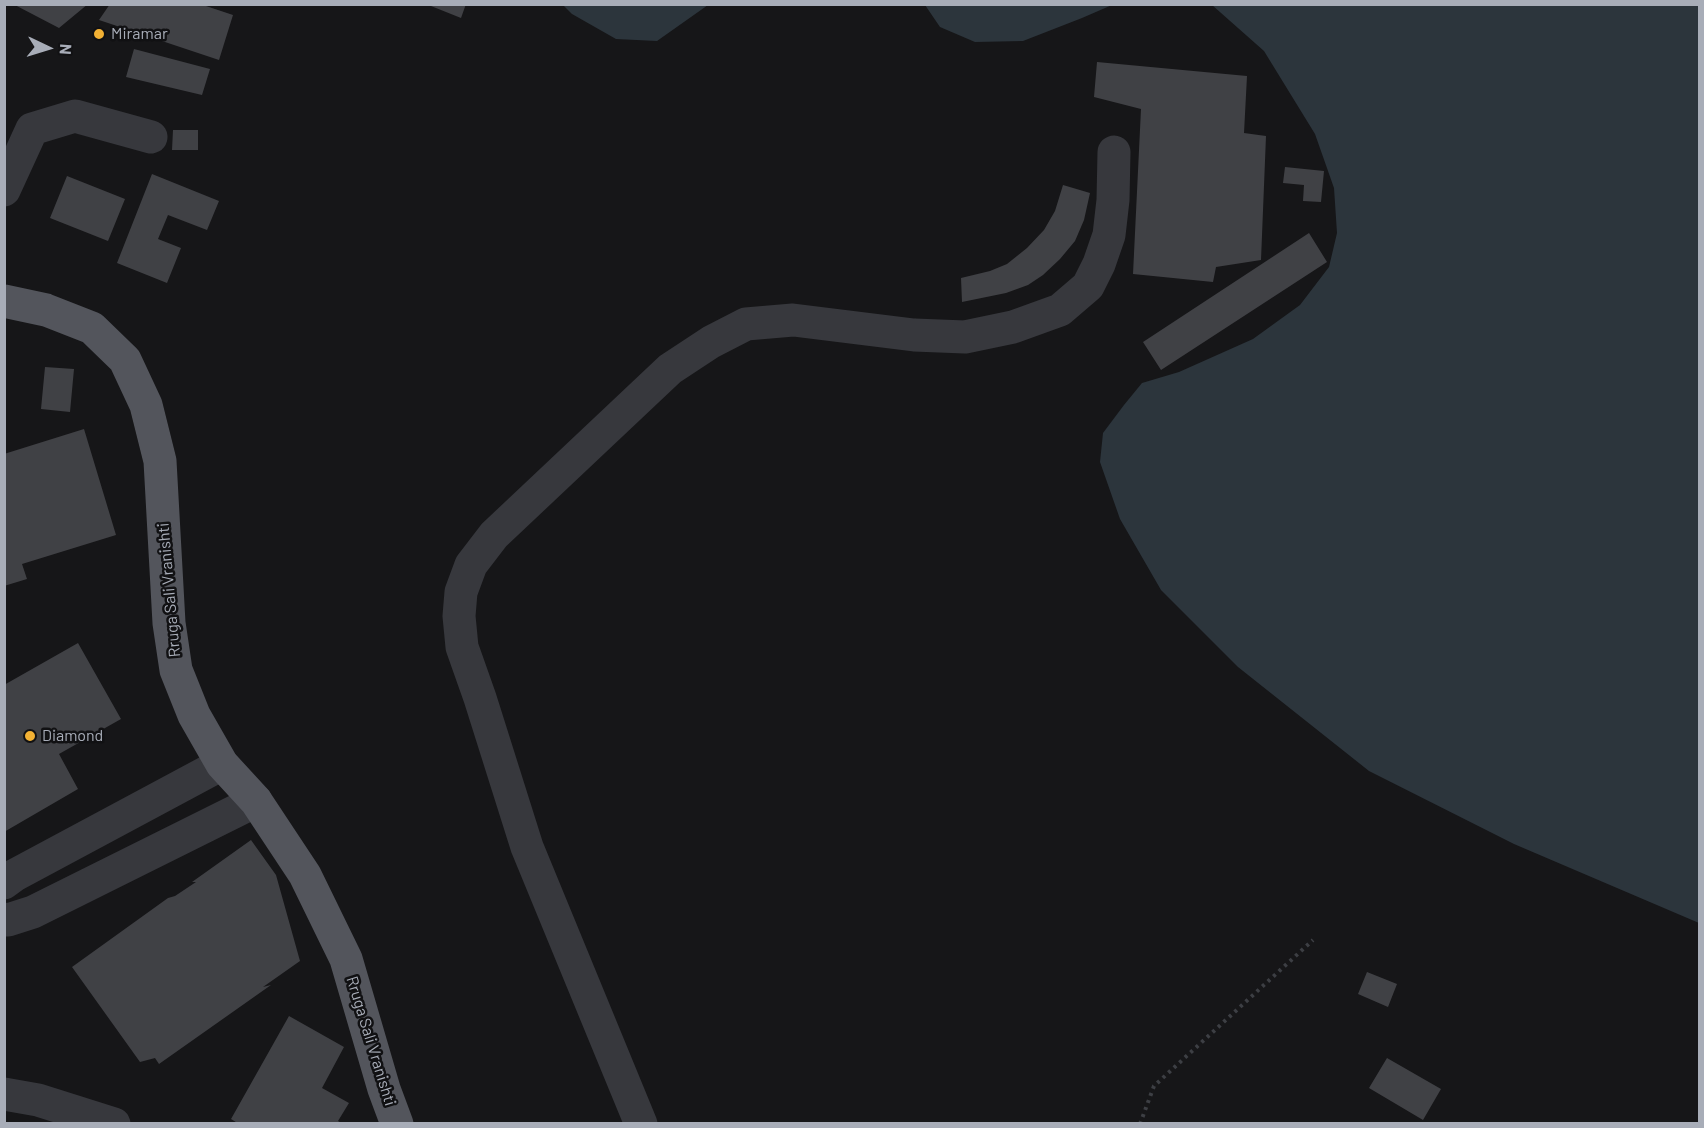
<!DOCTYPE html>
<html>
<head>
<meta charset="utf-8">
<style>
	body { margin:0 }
	#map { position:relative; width:1704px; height:1128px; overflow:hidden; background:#161618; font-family:Barlow,sans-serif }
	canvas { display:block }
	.frame { position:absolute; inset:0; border:6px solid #a8adb8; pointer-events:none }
	.north { position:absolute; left:18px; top:18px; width:60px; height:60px; -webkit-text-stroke:4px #111113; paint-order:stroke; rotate:94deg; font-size:16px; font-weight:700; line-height:24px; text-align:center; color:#a8adb8 }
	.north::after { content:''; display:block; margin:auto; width:21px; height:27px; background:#a8adb8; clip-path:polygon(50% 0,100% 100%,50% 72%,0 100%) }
</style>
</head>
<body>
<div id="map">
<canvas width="1704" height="1128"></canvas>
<div class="frame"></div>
<div class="north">N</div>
</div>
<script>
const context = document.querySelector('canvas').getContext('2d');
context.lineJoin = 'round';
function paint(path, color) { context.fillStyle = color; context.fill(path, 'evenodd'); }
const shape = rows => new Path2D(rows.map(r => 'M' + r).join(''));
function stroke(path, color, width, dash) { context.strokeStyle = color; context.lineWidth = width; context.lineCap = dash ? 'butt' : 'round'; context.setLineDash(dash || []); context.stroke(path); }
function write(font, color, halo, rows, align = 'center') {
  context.font = font + ' Barlow,sans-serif'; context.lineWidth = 5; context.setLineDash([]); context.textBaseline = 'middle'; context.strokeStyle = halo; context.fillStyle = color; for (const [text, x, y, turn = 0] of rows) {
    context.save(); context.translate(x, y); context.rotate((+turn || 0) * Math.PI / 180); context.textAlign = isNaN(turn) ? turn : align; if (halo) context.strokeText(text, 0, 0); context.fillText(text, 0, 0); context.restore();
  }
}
const water = shape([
	[563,5,708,5,657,41,616,39,572,14],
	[925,5,1112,5,1082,18,1023,41,975,42,940,27],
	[1212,5,1699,5,1699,923,1514,844,1369,771,1238,667,1161,590,1120,519,1100,462,1103,433,1124,405,1142,383,1179,372,1253,339,1300,305,1329,267,1337,233,1334,188,1315,134,1264,51]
]);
const building = shape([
	[13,4,88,4,59,28],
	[110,4,200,4,233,15,219,60,99,20],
	[426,4,466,4,461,18],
	[134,49,210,69,202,95,126,77],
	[1097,62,1247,76,1244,133,1266,136,1261,260,1216,267,1213,282,1133,274,1141,109,1094,97],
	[173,130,198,130,198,150,172,150],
	[1285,167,1324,171,1321,202,1303,201,1304,185,1283,183],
	[152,174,219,201,207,230,168,215,158,239,181,248,167,283,117,263],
	[67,176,125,199,108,241,50,218],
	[1063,185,1090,193,1084,220,1075,241,1060,259,1043,275,1028,285,1006,293,962,302,961,278,990,271,1007,264,1027,248,1044,230,1055,211],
	[1309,233,1327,262,1161,370,1143,342],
	[45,367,74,369,70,412,41,409],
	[84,429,116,535,22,564,27,579,4,586,4,454],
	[78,643,121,719,59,754,78,789,4,832,4,685],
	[251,840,276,875,300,961,263,987,271,985,159,1064,155,1058,140,1062,72,967,168,898,175,896,196,882,192,882],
	[1367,972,1397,984,1388,1007,1358,994],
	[289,1016,344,1047,322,1088,349,1103,338,1121,343,1124,239,1124,231,1119],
	[1387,1058,1441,1089,1423,1120,1369,1088]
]);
const path = shape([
	[1140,1124,1154,1086,1313,940]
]);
const minor = shape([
	[4,190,32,129,75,116,151,137],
	[4,883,15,875,222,764],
	[4,919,8,920,33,912,256,801],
	[4,1094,38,1100,114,1124],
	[641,1124,527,847,480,698,462,647,459,616,461,592,471,565,494,535,670,369,711,342,746,324,793,320,914,335,965,337,1013,327,1060,310,1088,286,1099,264,1109,235,1113,200,1114,152]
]);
const major = shape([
	[4,301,46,310,92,328,125,360,146,405,160,461,169,623,176,670,194,715,222,764,256,801,305,875,346,959,384,1089,397,1124]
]);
const markers = [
	[99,34,6,"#f2b134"],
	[30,736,6,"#f2b134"]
];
const poiNames = [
	["Miramar",111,34],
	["Diamond",42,736]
];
const streetNames = [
	["Rruga Sali Vranishti",169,590,-95],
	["Rruga Sali Vranishti",371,1041,73]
];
paint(water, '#2c353c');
paint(building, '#404145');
stroke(path, '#3d3f44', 4, [3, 4.5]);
stroke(minor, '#37383d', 33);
stroke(major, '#53555c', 33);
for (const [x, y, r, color] of markers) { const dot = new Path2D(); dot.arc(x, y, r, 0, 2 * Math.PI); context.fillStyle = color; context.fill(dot); stroke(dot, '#111113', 2); }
write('16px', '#a8adb8', '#111113', poiNames, 'left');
write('16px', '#a8adb8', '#111113', streetNames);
</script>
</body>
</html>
